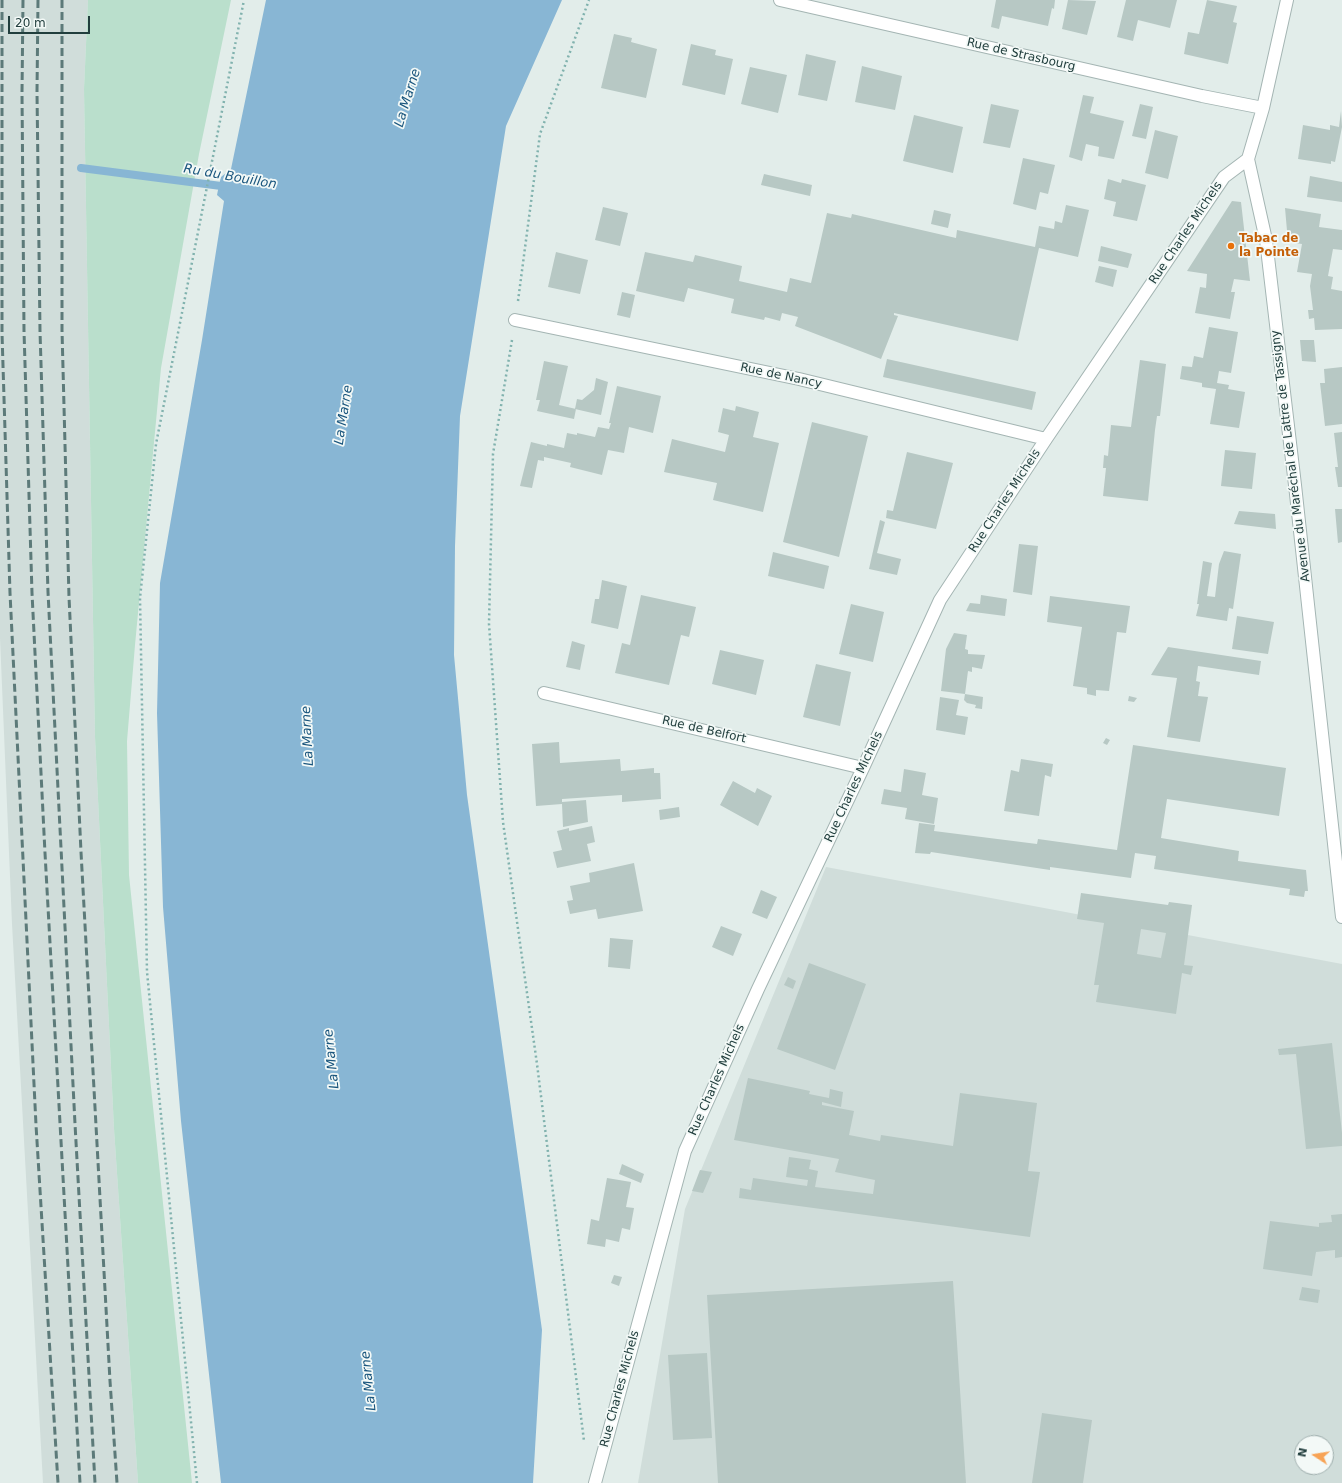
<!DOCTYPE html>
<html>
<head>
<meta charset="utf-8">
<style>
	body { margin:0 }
	#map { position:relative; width:1342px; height:1483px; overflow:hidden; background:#e2edea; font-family:"DejaVu Sans",sans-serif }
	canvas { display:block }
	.north { position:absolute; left:1294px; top:1435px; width:40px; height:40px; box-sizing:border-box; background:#f3f9f7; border:1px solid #9faead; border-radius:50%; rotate:282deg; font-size:11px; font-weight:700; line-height:16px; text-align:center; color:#213e3d }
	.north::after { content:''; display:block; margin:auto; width:14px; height:18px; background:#f7a355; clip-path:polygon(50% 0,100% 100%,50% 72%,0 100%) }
	.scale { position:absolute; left:8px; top:16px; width:82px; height:18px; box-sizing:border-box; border:2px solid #213e3d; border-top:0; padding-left:5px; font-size:12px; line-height:14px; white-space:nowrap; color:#213e3d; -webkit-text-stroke:3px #f3f9f7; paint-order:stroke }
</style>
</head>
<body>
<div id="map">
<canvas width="1342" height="1483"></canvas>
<div class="north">N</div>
<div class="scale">20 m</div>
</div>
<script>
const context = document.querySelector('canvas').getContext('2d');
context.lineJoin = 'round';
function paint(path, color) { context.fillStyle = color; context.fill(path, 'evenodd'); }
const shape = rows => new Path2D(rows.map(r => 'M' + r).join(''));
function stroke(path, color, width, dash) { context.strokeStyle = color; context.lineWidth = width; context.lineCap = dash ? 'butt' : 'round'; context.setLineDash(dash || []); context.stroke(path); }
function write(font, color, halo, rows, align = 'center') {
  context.font = font + ' "DejaVu Sans",sans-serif'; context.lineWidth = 3.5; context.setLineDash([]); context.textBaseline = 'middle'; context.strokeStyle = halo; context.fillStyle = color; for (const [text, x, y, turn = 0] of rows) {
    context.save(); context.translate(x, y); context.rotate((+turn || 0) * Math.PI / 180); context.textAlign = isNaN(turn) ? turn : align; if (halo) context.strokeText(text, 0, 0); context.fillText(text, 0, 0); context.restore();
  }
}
const built = shape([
	[0,0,88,0,84,89,95,737,114,1129,138,1483,43,1483,12,924,0,638],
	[826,867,1342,964,1342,1483,638,1483,685,1209],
	[1302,1443,1326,1443,1326,1467,1302,1467]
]);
const green = shape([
	[88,0,231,0,199,154,161,368,135,645,127,741,129,875,192,1483,138,1483,114,1129,95,737,84,89]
]);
const water = shape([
	[266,0,562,0,506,126,460,416,455,546,454,655,467,795,542,1330,533,1483,221,1483,181,1121,163,907,157,713,160,583,202,340,224,201,217,195,219,185,221,177,231,169]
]);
const stream = shape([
	[81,168,229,187]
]);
const building = shape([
	[996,0,1055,0,1054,9,1052,8,1048,26,1002,16,999,29,991,27],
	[1068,0,1096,1,1087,35,1062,29],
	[1126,0,1177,0,1170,28,1138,20,1133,41,1117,37],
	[1207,0,1237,6,1233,22,1237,23,1228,64,1184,54,1188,32,1199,34],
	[614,34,632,38,631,42,657,49,646,98,601,88],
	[691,44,716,50,715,55,733,59,725,95,682,85],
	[806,54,836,61,827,101,798,95],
	[862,66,902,76,895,110,855,102],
	[750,67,787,75,778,113,741,104],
	[1083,95,1094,97,1090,113,1124,121,1114,159,1098,156,1099,147,1086,144,1082,161,1069,157],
	[991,104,1019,110,1010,148,983,143],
	[1140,104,1153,107,1146,139,1132,136],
	[1341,111,1342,127,1335,162,1331,161,1331,164,1298,159,1303,125,1330,130,1330,125,1339,127],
	[914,115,963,127,953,173,903,161],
	[1155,130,1178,136,1168,179,1145,173],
	[1023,158,1055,165,1048,194,1040,192,1036,210,1013,204],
	[764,174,812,185,810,196,761,185],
	[1310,176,1342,182,1342,202,1307,197],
	[1108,179,1121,183,1122,179,1146,185,1137,221,1113,216,1116,202,1104,199],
	[1232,201,1241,202,1250,281,1234,279,1231,292,1235,292,1230,319,1195,313,1200,287,1206,288,1207,274,1187,271],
	[1066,205,1089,210,1078,257,1039,248,1018,341,894,313,894,315,898,316,881,359,795,326,798,317,782,313,780,321,765,317,764,320,731,313,734,299,688,288,684,302,636,291,645,252,693,262,695,255,742,266,739,281,787,292,790,278,811,283,827,213,851,218,852,214,956,238,957,230,1035,247,1039,226,1054,229,1055,221,1062,223],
	[603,207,628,213,620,246,595,240],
	[1285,208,1321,214,1319,227,1342,230,1342,250,1333,249,1328,276,1333,277,1331,289,1342,291,1342,329,1315,330,1314,318,1309,319,1308,310,1313,310,1310,286,1312,274,1297,272,1302,244,1288,242],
	[934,210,951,214,948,228,931,224],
	[1101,246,1132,254,1128,268,1098,261],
	[556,252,588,260,580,294,548,287],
	[1099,266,1117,270,1113,287,1095,282],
	[622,292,635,295,630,318,617,315],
	[1209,327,1238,332,1231,373,1219,371,1217,383,1229,385,1228,389,1245,392,1239,428,1210,424,1216,389,1202,387,1202,383,1180,379,1182,366,1192,367,1194,356,1203,358],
	[1300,340,1314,340,1316,362,1302,361],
	[887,359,1036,392,1032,410,883,377],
	[1140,360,1166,364,1160,416,1157,416,1155,430,1148,501,1103,496,1106,468,1103,468,1104,455,1108,456,1111,425,1131,427],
	[544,361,568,366,559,405,576,409,574,419,537,411,540,400,536,400],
	[1342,367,1342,424,1325,426,1320,383,1325,383,1324,369],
	[596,378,608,382,601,415,575,409,577,399,582,400,594,390],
	[617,386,661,396,653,433,629,427,624,453,608,450,602,475,570,467,571,463,544,457,544,461,538,460,532,488,520,486,531,442,547,446,547,444,564,448,567,433,577,435,577,433,595,437,598,427,609,429,611,423,609,423],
	[736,406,759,412,753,437,779,443,763,512,713,500,717,483,664,472,672,439,725,452,729,435,718,432,723,408,735,411],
	[812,422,868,436,839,557,783,542],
	[1342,432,1342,487,1338,487,1335,467,1338,467,1334,433],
	[1225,450,1256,453,1252,489,1221,486],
	[907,452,953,463,936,529,886,518,887,510,893,511],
	[1335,509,1342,509,1342,542,1338,543],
	[1239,511,1275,514,1276,529,1234,524],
	[880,520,885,522,877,553,901,559,897,575,869,569],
	[1019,544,1038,546,1032,595,1013,592],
	[1224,551,1241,554,1233,609,1229,608,1227,621,1196,616,1199,604,1197,604,1203,561,1212,563,1207,596,1215,597,1219,564],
	[773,552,829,566,824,589,768,576],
	[602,580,627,586,618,629,591,623,595,599,599,599],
	[641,595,696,607,689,637,681,635,669,685,615,673,622,643,630,645],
	[981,595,1007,599,1005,616,966,611,970,603,980,604],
	[1050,596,1130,606,1126,633,1117,632,1109,691,1096,690,1096,696,1087,694,1087,688,1073,686,1082,627,1047,622],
	[851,604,884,612,873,662,839,654],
	[1237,616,1274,622,1268,654,1232,649],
	[954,633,967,635,965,649,968,650,968,654,985,655,982,669,972,667,972,672,968,671,965,694,941,691,946,649],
	[572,641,585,645,580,670,566,667],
	[1168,647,1261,661,1259,675,1198,666,1196,681,1200,682,1198,696,1208,697,1200,742,1167,737,1177,678,1151,675],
	[720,650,764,660,756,695,712,684],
	[816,664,851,672,840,726,803,717],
	[965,694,983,697,982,709,975,708,976,705,967,703,964,700],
	[1129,696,1137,698,1134,702,1128,701],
	[940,697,959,700,956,715,968,717,965,735,936,730],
	[1106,738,1110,740,1107,745,1103,743],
	[559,742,560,763,620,759,621,771,654,768,654,773,660,773,661,799,622,802,622,795,562,799,562,802,586,800,588,822,563,827,562,804,536,806,532,744],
	[1133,745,1286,768,1279,816,1167,799,1161,838,1239,851,1238,861,1306,870,1308,891,1305,891,1304,897,1289,895,1290,889,1154,869,1156,856,1135,853,1131,878,1050,867,1050,870,931,852,930,854,915,853,919,823,935,825,934,831,1037,844,1038,839,1117,850],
	[1021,759,1053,764,1051,777,1045,775,1039,816,1004,811,1011,770,1019,772],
	[904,769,926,773,922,795,938,798,934,824,905,819,907,808,881,804,884,789,901,792],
	[733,781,755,793,757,788,772,796,758,826,720,805],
	[679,807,680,817,660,820,659,810],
	[592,826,595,842,587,844,591,861,557,868,553,852,562,850,557,831,569,828,569,831],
	[634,863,643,911,598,919,596,909,570,914,567,901,573,900,570,886,590,882,589,873],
	[761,890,777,897,767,919,752,913],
	[1081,893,1168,905,1169,902,1192,905,1184,965,1193,966,1191,975,1182,973,1176,1014,1096,1002,1099,985,1094,985,1104,923,1077,919],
	[1141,929,1166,933,1161,958,1137,954],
	[721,926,742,934,733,956,712,947],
	[610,938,633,940,630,969,608,967],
	[809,963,866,984,835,1070,777,1049],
	[788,977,796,981,793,989,784,985],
	[1332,1043,1342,1133,1342,1146,1306,1149,1296,1054,1279,1055,1278,1049],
	[748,1078,810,1091,809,1094,829,1098,830,1089,843,1092,841,1107,822,1102,822,1105,854,1111,849,1135,880,1141,881,1135,953,1146,960,1093,1037,1103,1028,1171,1040,1172,1030,1237,739,1198,740,1188,751,1190,753,1178,807,1186,808,1180,786,1177,789,1157,811,1160,809,1169,818,1171,815,1187,873,1194,875,1180,835,1172,839,1159,734,1140],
	[622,1164,644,1174,641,1183,619,1174],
	[700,1170,712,1172,703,1193,692,1191],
	[607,1178,631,1182,626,1207,634,1208,630,1230,622,1228,619,1242,606,1239,605,1247,587,1244,591,1219,599,1221],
	[1342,1214,1342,1257,1335,1258,1335,1250,1316,1252,1312,1276,1263,1269,1270,1221,1319,1227,1319,1223,1332,1222,1331,1215],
	[614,1275,622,1277,619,1286,611,1283],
	[953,1281,966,1483,718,1483,707,1295],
	[1302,1287,1320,1290,1318,1303,1299,1300],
	[707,1353,712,1438,673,1440,668,1355],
	[1042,1413,1092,1420,1083,1483,1032,1483]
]);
const path = shape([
	[518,301,540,134,589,0],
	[512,340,493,454,489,624,503,822,537,1064,584,1441],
	[197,1483,147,972,140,598,156,444,244,0]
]);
const street = shape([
	[780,0,1202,96,1263,108],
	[1287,0,1263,108,1248,159,1266,240,1295,485,1342,917],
	[515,320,799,379,1046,439],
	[544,693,863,768],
	[595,1483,685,1151,758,989,863,768,940,600,1046,439,1224,177,1248,159]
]);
const rail = shape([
	[2,0,2,333,10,593,36,1125,58,1483],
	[23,0,22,93,24,331,32,593,45,853,80,1483],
	[38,0,37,92,40,331,48,592,75,1124,95,1483],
	[62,0,62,330,69,597,81,852,110,1381,117,1483]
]);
const markers = [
	[1231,246,4,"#e8710a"]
];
const streetNames = [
	["Rue de Strasbourg",1021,55,13],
	["Rue Charles Michels",1186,233,-56],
	["Rue de Nancy",781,376,12],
	["Avenue du Maréchal de Lattre de Tassigny",1291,456,-97],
	["Rue Charles Michels",1005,501,-57],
	["Rue de Belfort",704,730,13],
	["Rue Charles Michels",854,787,-65],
	["Rue Charles Michels",717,1080,-66],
	["Rue Charles Michels",620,1389,-75]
];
const foodNames = [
	["Tabac de",1239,239],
	["la Pointe",1239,253]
];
const waterNames = [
	["La Marne",408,98,-73],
	["Ru du Bouillon",230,177,10],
	["La Marne",344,415,-81],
	["La Marne",308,736,-93],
	["La Marne",332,1059,-96],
	["La Marne",369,1381,-96]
];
paint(built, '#d0ddda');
paint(green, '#badfcc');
paint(water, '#88b6d4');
stroke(stream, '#88b6d4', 8);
paint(building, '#b7c8c4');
stroke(street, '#a4b5b3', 14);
stroke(path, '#81b2ae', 2.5, [2, 3]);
stroke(street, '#fff', 12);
stroke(rail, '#5c7a79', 3, [8, 4]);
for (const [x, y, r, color] of markers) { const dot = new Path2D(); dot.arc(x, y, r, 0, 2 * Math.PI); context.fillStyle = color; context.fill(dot); stroke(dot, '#f3f9f7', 1.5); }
write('12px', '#213e3d', '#f3f9f7', streetNames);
write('bold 12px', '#c56008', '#f3f9f7', foodNames, 'left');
write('italic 13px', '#19557d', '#f3f9f7', waterNames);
</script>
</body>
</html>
